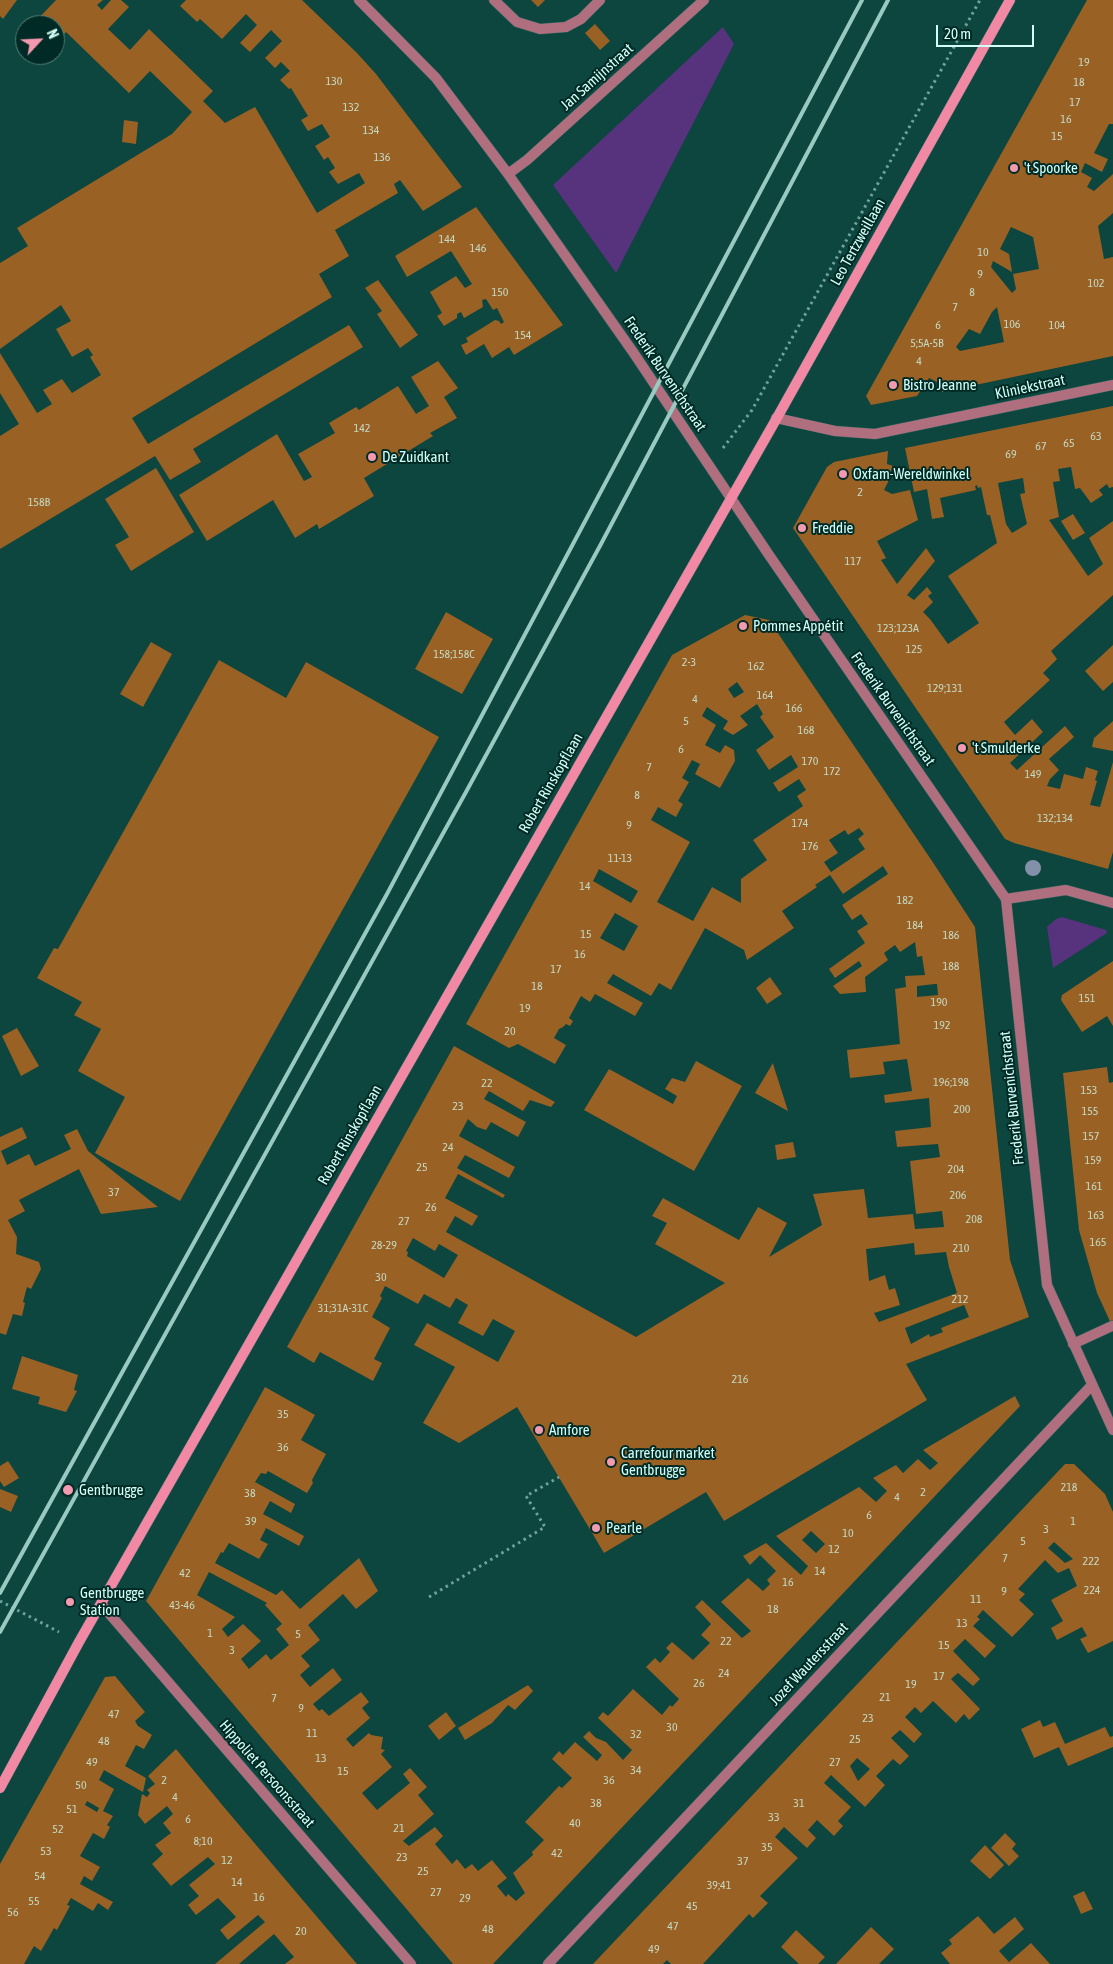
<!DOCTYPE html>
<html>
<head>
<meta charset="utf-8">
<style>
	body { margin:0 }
	#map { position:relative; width:1113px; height:1964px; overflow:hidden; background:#0d453f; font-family:"Asap Condensed",sans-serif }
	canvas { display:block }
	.north { position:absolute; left:15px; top:15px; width:50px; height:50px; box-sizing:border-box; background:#002a25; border:1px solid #547f79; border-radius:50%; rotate:65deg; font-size:14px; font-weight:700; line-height:20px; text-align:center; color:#d2fff7 }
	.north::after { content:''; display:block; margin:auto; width:18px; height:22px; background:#f29aaf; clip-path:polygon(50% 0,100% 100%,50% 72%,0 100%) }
	.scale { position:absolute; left:936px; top:25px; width:98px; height:22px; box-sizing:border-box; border:2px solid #d2fff7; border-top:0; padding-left:6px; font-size:15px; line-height:18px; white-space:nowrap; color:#d2fff7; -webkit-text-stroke:4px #002a25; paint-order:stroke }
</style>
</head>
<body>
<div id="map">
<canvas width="1113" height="1964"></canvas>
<div class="north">N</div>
<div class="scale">20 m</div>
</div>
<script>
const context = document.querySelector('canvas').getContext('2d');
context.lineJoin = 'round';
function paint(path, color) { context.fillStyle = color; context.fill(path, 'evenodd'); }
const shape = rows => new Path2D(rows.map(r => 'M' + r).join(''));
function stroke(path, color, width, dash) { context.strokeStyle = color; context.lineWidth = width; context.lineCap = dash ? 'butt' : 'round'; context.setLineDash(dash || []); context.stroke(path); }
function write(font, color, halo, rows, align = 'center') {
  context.font = font + ' "Asap Condensed",sans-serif'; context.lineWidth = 4; context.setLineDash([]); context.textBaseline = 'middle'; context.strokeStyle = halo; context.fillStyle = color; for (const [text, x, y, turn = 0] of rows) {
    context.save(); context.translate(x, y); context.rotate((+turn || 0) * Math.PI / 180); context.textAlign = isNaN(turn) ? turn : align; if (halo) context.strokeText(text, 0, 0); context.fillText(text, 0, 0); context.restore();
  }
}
const green = shape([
	[723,27,734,44,616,273,553,185],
	[1062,917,1106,930,1107,933,1053,968,1047,927,1056,919]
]);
const building = shape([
	[0,0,17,0,3,19,0,16],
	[56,0,103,0,97,5,102,10,111,0,121,0,129,7,108,29,130,50,149,29,213,91,203,101,225,123,255,107,317,213,365,183,359,173,338,184,329,172,335,168,328,157,324,160,315,146,330,137,322,124,308,131,301,120,308,116,291,88,289,89,280,80,290,71,281,62,275,68,265,58,282,41,271,30,250,52,240,43,257,25,246,14,222,39,200,19,197,22,180,6,186,0,302,0,357,53,376,74,462,187,423,211,400,180,394,184,398,193,335,230,349,256,319,274,332,297,132,418,148,444,349,325,363,347,193,449,201,462,170,480,155,456,0,549,0,436,19,424,0,393,0,353,37,413,52,404,43,390,62,379,72,393,101,375,90,357,93,355,88,348,72,357,56,329,71,321,61,305,0,349,0,263,28,246,17,228,172,134,192,112,150,71,129,93,66,32,55,44,55,25,32,25],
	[531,0,545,0,538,7],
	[1087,0,1113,0,1113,124,1109,124,1094,153,1108,159,1102,172,1085,163,1081,172,1092,178,1087,187,1094,191,1113,174,1113,213,1098,226,1104,259,1113,257,1113,356,942,392,942,382,941,384,929,378,917,396,871,405,866,396],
	[1011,227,1033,237,1039,269,1013,274,1016,289,1012,293,991,267,993,261,1012,272,1009,254,1000,249],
	[997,307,1004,342,960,351,956,347,969,329,980,334,992,312],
	[595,24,610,41,600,50,585,33],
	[124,120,138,122,136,144,122,142],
	[476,207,563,325,514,355,509,347,492,358,484,344,466,355,461,345,468,342,466,338,495,320,499,321,501,324,504,322,497,308,493,310,486,299,482,300,483,307,464,318,461,312,457,314,457,318,444,326,437,316,442,313,430,292,456,276,465,288,472,284,451,251,407,277,395,256],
	[378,280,418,335,400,348,377,314,382,311,365,288],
	[438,361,458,388,444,397,457,418,430,433,433,436,364,478,374,496,319,529,317,524,295,538,273,500,207,541,179,495,277,434,304,481,312,477,298,454,335,433,329,423,356,407,359,410,398,386,416,414,429,406,411,377],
	[1113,406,1113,487,1109,488,1107,484,1099,490,1103,495,1091,503,1080,488,1075,489,1071,467,1058,469,1060,481,1053,482,1059,517,1049,520,1088,576,1103,564,1089,538,1113,521,1113,595,1051,651,1057,659,1043,673,1050,680,1004,722,1015,735,1032,719,1043,732,1010,763,1017,770,1065,726,1074,737,1049,759,1059,770,1050,779,1047,786,1060,789,1064,774,1083,779,1086,767,1098,771,1095,780,1097,781,1090,805,1100,807,1113,762,1113,852,1108,869,1014,843,1005,839,793,528,827,467,834,462,888,451,887,464,893,466,890,473,892,474,884,490,892,494,910,490,918,520,877,541,886,558,881,560,897,584,926,548,935,561,907,595,914,600,927,587,932,593,928,596,933,602,923,612,930,619,948,644,979,623,948,576,997,543,990,515,987,515,981,487,978,488,977,485,975,486,976,490,940,498,944,517,932,519,927,489,914,492,905,448],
	[1023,478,1025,493,1020,494,1027,524,1012,533,1006,524,998,483],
	[156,468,194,532,131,571,115,545,129,537,105,499],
	[1073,514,1085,533,1073,540,1061,521],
	[446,612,493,639,462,694,415,669],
	[745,615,769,620,934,864,975,927,1010,1260,1029,1317,906,1364,927,1400,724,1521,706,1492,604,1553,517,1407,459,1443,423,1423,455,1367,414,1345,427,1323,498,1362,515,1331,493,1319,483,1336,458,1323,468,1305,456,1298,450,1308,424,1294,418,1304,385,1286,380,1296,382,1298,372,1317,390,1328,374,1359,382,1363,373,1381,320,1352,314,1363,287,1347,454,1046,555,1102,551,1107,530,1100,523,1111,489,1091,484,1099,526,1122,518,1137,491,1122,486,1130,477,1127,468,1119,459,1136,515,1167,509,1178,465,1155,457,1168,505,1195,503,1198,458,1174,445,1198,478,1216,472,1226,455,1216,446,1232,636,1337,725,1283,655,1244,667,1223,652,1216,663,1198,739,1240,758,1207,787,1223,769,1257,822,1225,813,1194,864,1189,868,1218,913,1214,915,1229,944,1227,942,1211,916,1214,910,1161,940,1157,938,1144,897,1147,895,1131,931,1127,929,1098,885,1103,884,1095,912,1091,907,1059,883,1062,885,1074,850,1078,847,1050,900,1044,895,989,906,987,905,976,925,975,922,956,917,957,915,942,900,952,895,945,884,953,888,960,865,977,866,992,840,994,833,986,862,966,859,961,835,978,829,969,865,943,857,931,868,924,861,914,852,920,842,905,888,874,883,866,843,894,830,875,815,885,817,887,782,911,794,928,747,960,744,950,705,928,671,990,659,983,651,996,613,974,607,983,643,1003,635,1016,595,994,590,1002,581,996,569,1018,573,1021,570,1026,566,1024,563,1027,559,1029,554,1038,566,1045,555,1064,518,1044,509,1048,466,1024,672,655],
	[737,682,744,692,734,698,728,689],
	[757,704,763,714,760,717,774,737,756,750,769,770,791,755,798,767,773,783,779,792,799,779,806,790,797,796,803,806,753,840,767,860,741,879,741,903,712,887,693,921,657,902,690,842,651,820,658,807,676,817,683,804,678,801,689,782,682,778,692,760,700,764,695,774,720,788,735,761,734,750,725,745,720,753,705,745,716,725,702,716,707,707,728,721,723,729,733,735,748,725,740,716],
	[859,828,864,834,858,839,865,849,831,872,824,862,838,853,829,840,845,830,848,835],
	[599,869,638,891,631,903,593,881],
	[615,913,638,926,624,951,600,938],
	[935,984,937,984,938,995,917,997,917,986],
	[413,1238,435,1251,439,1244,458,1255,444,1278,407,1256,408,1252,406,1251],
	[914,1243,915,1255,946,1252,949,1267,957,1293,879,1322,874,1313,900,1305,895,1288,889,1290,885,1275,869,1281,866,1249],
	[964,1305,969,1317,941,1328,943,1332,930,1337,929,1334,911,1344,905,1328],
	[151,642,172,654,143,707,120,694],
	[1113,645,1113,682,1103,691,1085,671],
	[219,660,286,698,306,662,439,737,180,1201,95,1153,125,1097,78,1071,101,1029,74,1015,82,1002,37,978,54,948,58,949],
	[1113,721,1113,751,1092,747,1094,738],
	[1113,961,1113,1026,1107,1016,1082,1032,1061,1000,1062,995],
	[770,977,782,994,767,1004,756,988],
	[17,1028,39,1066,21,1076,2,1036],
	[696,1061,742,1086,694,1171,584,1110,609,1069,673,1104,677,1096,665,1089,672,1078,685,1082],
	[773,1063,774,1067,788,1111,755,1093],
	[1107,1067,1109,1083,1113,1082,1113,1328,1097,1293,1079,1230,1063,1073],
	[22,1127,27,1138,1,1151,7,1165,29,1154,35,1166,71,1149,64,1135,77,1129,88,1151,158,1207,101,1214,79,1169,19,1200,25,1211,8,1220,17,1237,16,1254,39,1262,41,1269,31,1289,27,1287,23,1302,25,1303,22,1316,13,1314,6,1335,0,1333,0,1137],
	[793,1142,796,1157,777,1160,775,1145],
	[22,1356,78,1375,74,1390,77,1391,66,1412,38,1404,40,1397,12,1389],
	[265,1387,315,1415,301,1440,326,1454,312,1480,313,1483,307,1493,268,1471,266,1474,261,1473,255,1482,295,1504,291,1513,270,1501,263,1514,304,1536,299,1546,266,1528,260,1540,268,1544,259,1559,229,1543,223,1553,221,1552,215,1563,276,1595,282,1590,300,1609,359,1558,378,1591,356,1609,343,1594,308,1625,320,1640,301,1656,310,1666,300,1675,310,1687,333,1668,342,1680,313,1704,319,1711,322,1709,329,1716,361,1692,369,1702,362,1708,370,1718,346,1739,353,1747,369,1733,371,1735,383,1737,381,1749,385,1750,381,1754,392,1767,362,1793,377,1810,410,1783,403,1774,410,1768,427,1787,418,1795,434,1814,403,1841,409,1846,435,1827,443,1836,435,1844,452,1864,457,1859,465,1869,472,1864,478,1871,492,1860,507,1878,497,1886,506,1897,508,1894,516,1901,525,1893,513,1873,533,1855,532,1852,544,1840,525,1822,559,1786,562,1788,572,1778,552,1759,559,1751,563,1755,575,1742,597,1761,602,1755,583,1737,589,1731,596,1738,606,1742,623,1760,632,1750,598,1718,603,1712,608,1716,633,1689,662,1715,670,1705,672,1707,679,1699,646,1667,655,1658,660,1663,670,1652,666,1648,672,1642,693,1660,710,1643,701,1635,711,1624,695,1607,702,1600,742,1638,751,1631,721,1602,748,1578,763,1591,770,1584,767,1580,776,1571,760,1555,750,1565,743,1556,766,1543,801,1575,808,1566,776,1536,859,1487,876,1502,887,1491,873,1478,896,1465,903,1473,918,1459,930,1470,938,1463,923,1450,1015,1396,1020,1406,493,1964,453,1964,146,1601],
	[811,1531,825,1544,816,1553,802,1540],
	[209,1572,267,1603,265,1605,282,1624,276,1629,289,1645,271,1660,266,1654,249,1669,241,1659,261,1641,243,1624,228,1637,222,1629,235,1617,197,1595],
	[8,1461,19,1478,4,1487,0,1481,0,1466],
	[1065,1464,1074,1464,1105,1494,1113,1512,1113,1641,1088,1653,1080,1639,1087,1636,1082,1627,1057,1640,1051,1628,1063,1621,1051,1600,1077,1586,1069,1568,1058,1573,1045,1560,1018,1589,1025,1594,1019,1600,1034,1614,1023,1626,1012,1637,983,1610,977,1617,980,1619,973,1626,996,1646,985,1658,965,1639,953,1651,980,1679,973,1686,958,1673,951,1679,980,1709,969,1720,964,1714,956,1723,933,1701,921,1713,915,1707,905,1717,922,1734,914,1743,900,1730,891,1738,909,1756,900,1765,893,1759,876,1776,885,1785,865,1807,831,1775,824,1783,851,1807,838,1821,843,1826,834,1836,817,1820,808,1830,816,1838,807,1848,784,1827,775,1837,798,1858,760,1896,768,1903,753,1918,749,1914,703,1964,671,1964,667,1960,663,1964,593,1964],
	[1054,1542,1073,1559,1065,1563,1048,1548],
	[857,1758,870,1769,858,1781,850,1766],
	[0,1489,18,1496,11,1512,0,1507],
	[115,1676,145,1712,135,1721,138,1726,152,1735,144,1749,136,1745,125,1766,146,1778,143,1792,104,1770,99,1780,114,1789,103,1811,113,1816,107,1825,110,1827,104,1839,93,1833,80,1856,100,1867,92,1881,84,1876,80,1884,113,1902,108,1910,98,1903,93,1911,71,1898,67,1905,70,1906,57,1930,54,1928,41,1951,34,1946,24,1964,0,1964,0,1864,105,1677],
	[87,1801,99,1808,97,1812,85,1805],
	[528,1685,533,1691,515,1710,508,1705,492,1723,465,1740,458,1728],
	[446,1712,456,1726,439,1740,428,1726],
	[1040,1720,1043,1727,1055,1722,1065,1744,1105,1727,1110,1737,1113,1736,1113,1747,1068,1766,1059,1747,1034,1758,1021,1729],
	[176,1749,223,1806,357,1964,285,1964,294,1957,274,1934,239,1964,215,1964,265,1922,258,1915,228,1940,220,1930,236,1917,218,1898,196,1915,188,1905,199,1896,189,1885,215,1864,208,1857,171,1886,152,1864,163,1854,155,1845,171,1833,163,1823,173,1814,167,1806,145,1824,138,1815,142,1794,147,1797,150,1793,147,1790,155,1784,148,1776],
	[1005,1833,1016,1844,1012,1849,1019,1856,1009,1866,991,1848],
	[985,1845,1004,1865,990,1879,970,1861],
	[1084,1891,1093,1909,1081,1914,1073,1896],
	[978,1916,994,1934,1015,1917,1024,1929,999,1951,1009,1962,1031,1943,1050,1964,950,1964,941,1953,952,1944,949,1940],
	[871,1927,894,1949,879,1964,836,1964],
	[796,1930,825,1957,818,1964,799,1964,781,1947]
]);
const path = shape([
	[723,448,752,410,980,0],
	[429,1597,545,1527,526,1496,559,1477],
	[0,1601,59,1632]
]);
const lane = shape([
	[494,0,517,22,540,29,566,27,581,19,600,0],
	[1073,1344,1112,1326]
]);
const street = shape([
	[359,0,436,78,508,174,633,352,769,555,1006,899,1047,1285,1113,1430],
	[508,174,527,160,704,0],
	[776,418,835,431,875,434,1113,385],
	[1006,899,1066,890,1113,903],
	[101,1604,411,1964],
	[548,1964,1092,1385]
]);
const secondary = shape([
	[0,1788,79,1642,778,416,1010,0]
]);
const rail = shape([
	[0,1593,387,894,862,0],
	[0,1632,466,792,601,544,888,0]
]);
const trees = [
	[1033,868]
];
const markers = [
	[1014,168,5,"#f29aaf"],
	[893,385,5,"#f29aaf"],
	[372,457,5,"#f29aaf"],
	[843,474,5,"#f29aaf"],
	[802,528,5,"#f29aaf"],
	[743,626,5,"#f29aaf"],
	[962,748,5,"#f29aaf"],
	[539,1430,5,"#f29aaf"],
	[611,1462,5,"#f29aaf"],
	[68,1490,6,"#f29aaf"],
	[596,1528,5,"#f29aaf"],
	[70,1602,5,"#f29aaf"]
];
const numberNames = [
	["19",1084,62],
	["130",334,81],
	["18",1079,82],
	["17",1075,102],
	["132",351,107],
	["16",1066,119],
	["134",371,130],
	["15",1057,136],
	["136",382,157],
	["144",447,239],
	["146",478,248],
	["10",983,252],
	["9",980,274],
	["102",1096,283],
	["150",500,292],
	["8",972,292],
	["7",955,307],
	["106",1012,324],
	["6",938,325],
	["104",1057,325],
	["154",523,335],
	["5;5A-5B",927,343],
	["4",919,361],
	["142",362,428],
	["63",1096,436],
	["65",1069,443],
	["67",1041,446],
	["69",1011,454],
	["2",860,492],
	["158B",39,502],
	["117",853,561],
	["123;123A",898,628],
	["125",914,649],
	["158;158C",454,654],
	["2-3",689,662],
	["162",756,666],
	["129;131",945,688],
	["164",765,695],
	["4",695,699],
	["166",794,708],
	["5",686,721],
	["168",806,730],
	["6",681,749],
	["170",810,761],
	["7",649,767],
	["172",832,771],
	["149",1033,774],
	["8",637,795],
	["132;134",1055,818],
	["174",800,823],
	["9",629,825],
	["176",810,846],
	["11-13",620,858],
	["14",585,886],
	["182",905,900],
	["184",915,925],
	["15",586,934],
	["186",951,935],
	["16",580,954],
	["188",951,966],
	["17",556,969],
	["18",537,986],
	["151",1087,998],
	["190",939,1002],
	["19",525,1008],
	["192",942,1025],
	["20",510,1031],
	["196;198",951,1082],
	["22",487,1083],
	["153",1089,1090],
	["23",458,1106],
	["200",962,1109],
	["155",1090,1111],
	["157",1091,1136],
	["24",448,1147],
	["159",1093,1160],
	["25",422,1167],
	["204",956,1169],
	["161",1094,1186],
	["37",114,1192],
	["206",958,1195],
	["26",431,1207],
	["163",1096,1215],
	["208",974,1219],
	["27",404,1221],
	["165",1098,1242],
	["28-29",384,1245],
	["210",961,1248],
	["30",381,1277],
	["212",960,1299],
	["31;31A-31C",343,1308],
	["216",740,1379],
	["35",283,1414],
	["36",283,1447],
	["218",1069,1487],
	["2",923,1492],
	["38",250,1493],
	["4",897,1497],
	["6",869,1515],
	["39",251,1521],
	["1",1073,1521],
	["3",1046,1529],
	["10",848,1533],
	["5",1023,1541],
	["12",834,1549],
	["7",1005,1558],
	["222",1091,1561],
	["14",820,1571],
	["42",185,1573],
	["16",788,1582],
	["224",1092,1590],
	["9",1004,1591],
	["11",976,1599],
	["43-46",182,1605],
	["18",773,1609],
	["13",962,1623],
	["1",210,1633],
	["5",298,1634],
	["22",726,1641],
	["15",944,1645],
	["3",232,1650],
	["24",724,1673],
	["17",939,1676],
	["26",699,1683],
	["19",911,1684],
	["21",885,1697],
	["7",274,1698],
	["9",301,1708],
	["47",114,1714],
	["23",868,1718],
	["30",672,1727],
	["11",312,1733],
	["32",636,1734],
	["25",855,1739],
	["48",104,1741],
	["13",321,1758],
	["49",92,1762],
	["27",835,1762],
	["34",636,1770],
	["15",343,1771],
	["2",164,1780],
	["36",609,1780],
	["50",81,1785],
	["4",175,1797],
	["38",596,1803],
	["31",799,1803],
	["51",72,1809],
	["33",774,1817],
	["6",188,1819],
	["40",575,1823],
	["21",399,1828],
	["52",58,1829],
	["8;10",203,1841],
	["35",767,1847],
	["53",46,1851],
	["42",557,1853],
	["23",402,1857],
	["12",227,1860],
	["37",743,1861],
	["25",423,1871],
	["54",40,1876],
	["14",237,1882],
	["39;41",719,1885],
	["27",436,1892],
	["16",259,1897],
	["29",465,1898],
	["55",34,1901],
	["45",692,1906],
	["56",13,1912],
	["47",673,1926],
	["48",488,1929],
	["20",301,1931],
	["49",654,1949]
];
const streetNames = [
	["Jan Samijnstraat",597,77,-42],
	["Leo Tertzweillaan",858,242,-61],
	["Frederik Burvenichstraat",665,374,56],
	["Kliniekstraat",1030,387,-12],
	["Frederik Burvenichstraat",893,709,55],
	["Robert Rinskopflaan",551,783,-60],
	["Frederik Burvenichstraat",1012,1098,-96],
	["Robert Rinskopflaan",350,1135,-60],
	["Jozef Wautersstraat",809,1664,-47],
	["Hippoliet Persoonsstraat",267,1774,49]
];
const poiNames = [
	["'t Spoorke",1024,168],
	["Bistro Jeanne",903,385],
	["De Zuidkant",382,457],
	["Oxfam-Wereldwinkel",853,474],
	["Freddie",812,528],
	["Pommes Appétit",753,626],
	["'t Smulderke",972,748],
	["Amfore",549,1430],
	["Carrefour market",621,1453],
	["Gentbrugge",621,1470],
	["Gentbrugge",79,1490],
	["Pearle",606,1528],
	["Gentbrugge",80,1593],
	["Station",80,1610]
];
paint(green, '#57327d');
paint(building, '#996124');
stroke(lane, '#2d635c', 11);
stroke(street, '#2d635c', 11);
stroke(secondary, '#2d635c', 11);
stroke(path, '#6fa29b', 3, [2.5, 4]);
stroke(lane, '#b06f7f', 10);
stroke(street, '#b06f7f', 10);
stroke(secondary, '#f189a4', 10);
stroke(rail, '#99cac2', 4);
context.fillStyle = '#8391a8';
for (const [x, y] of trees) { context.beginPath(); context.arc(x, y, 8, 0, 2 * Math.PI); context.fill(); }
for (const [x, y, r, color] of markers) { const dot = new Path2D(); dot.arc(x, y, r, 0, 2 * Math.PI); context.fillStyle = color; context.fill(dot); stroke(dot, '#002a25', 2); }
write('12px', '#c4d8c2', null, numberNames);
write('15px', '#d2fff7', '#002a25', streetNames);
write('15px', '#d2fff7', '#002a25', poiNames, 'left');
</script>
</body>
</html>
